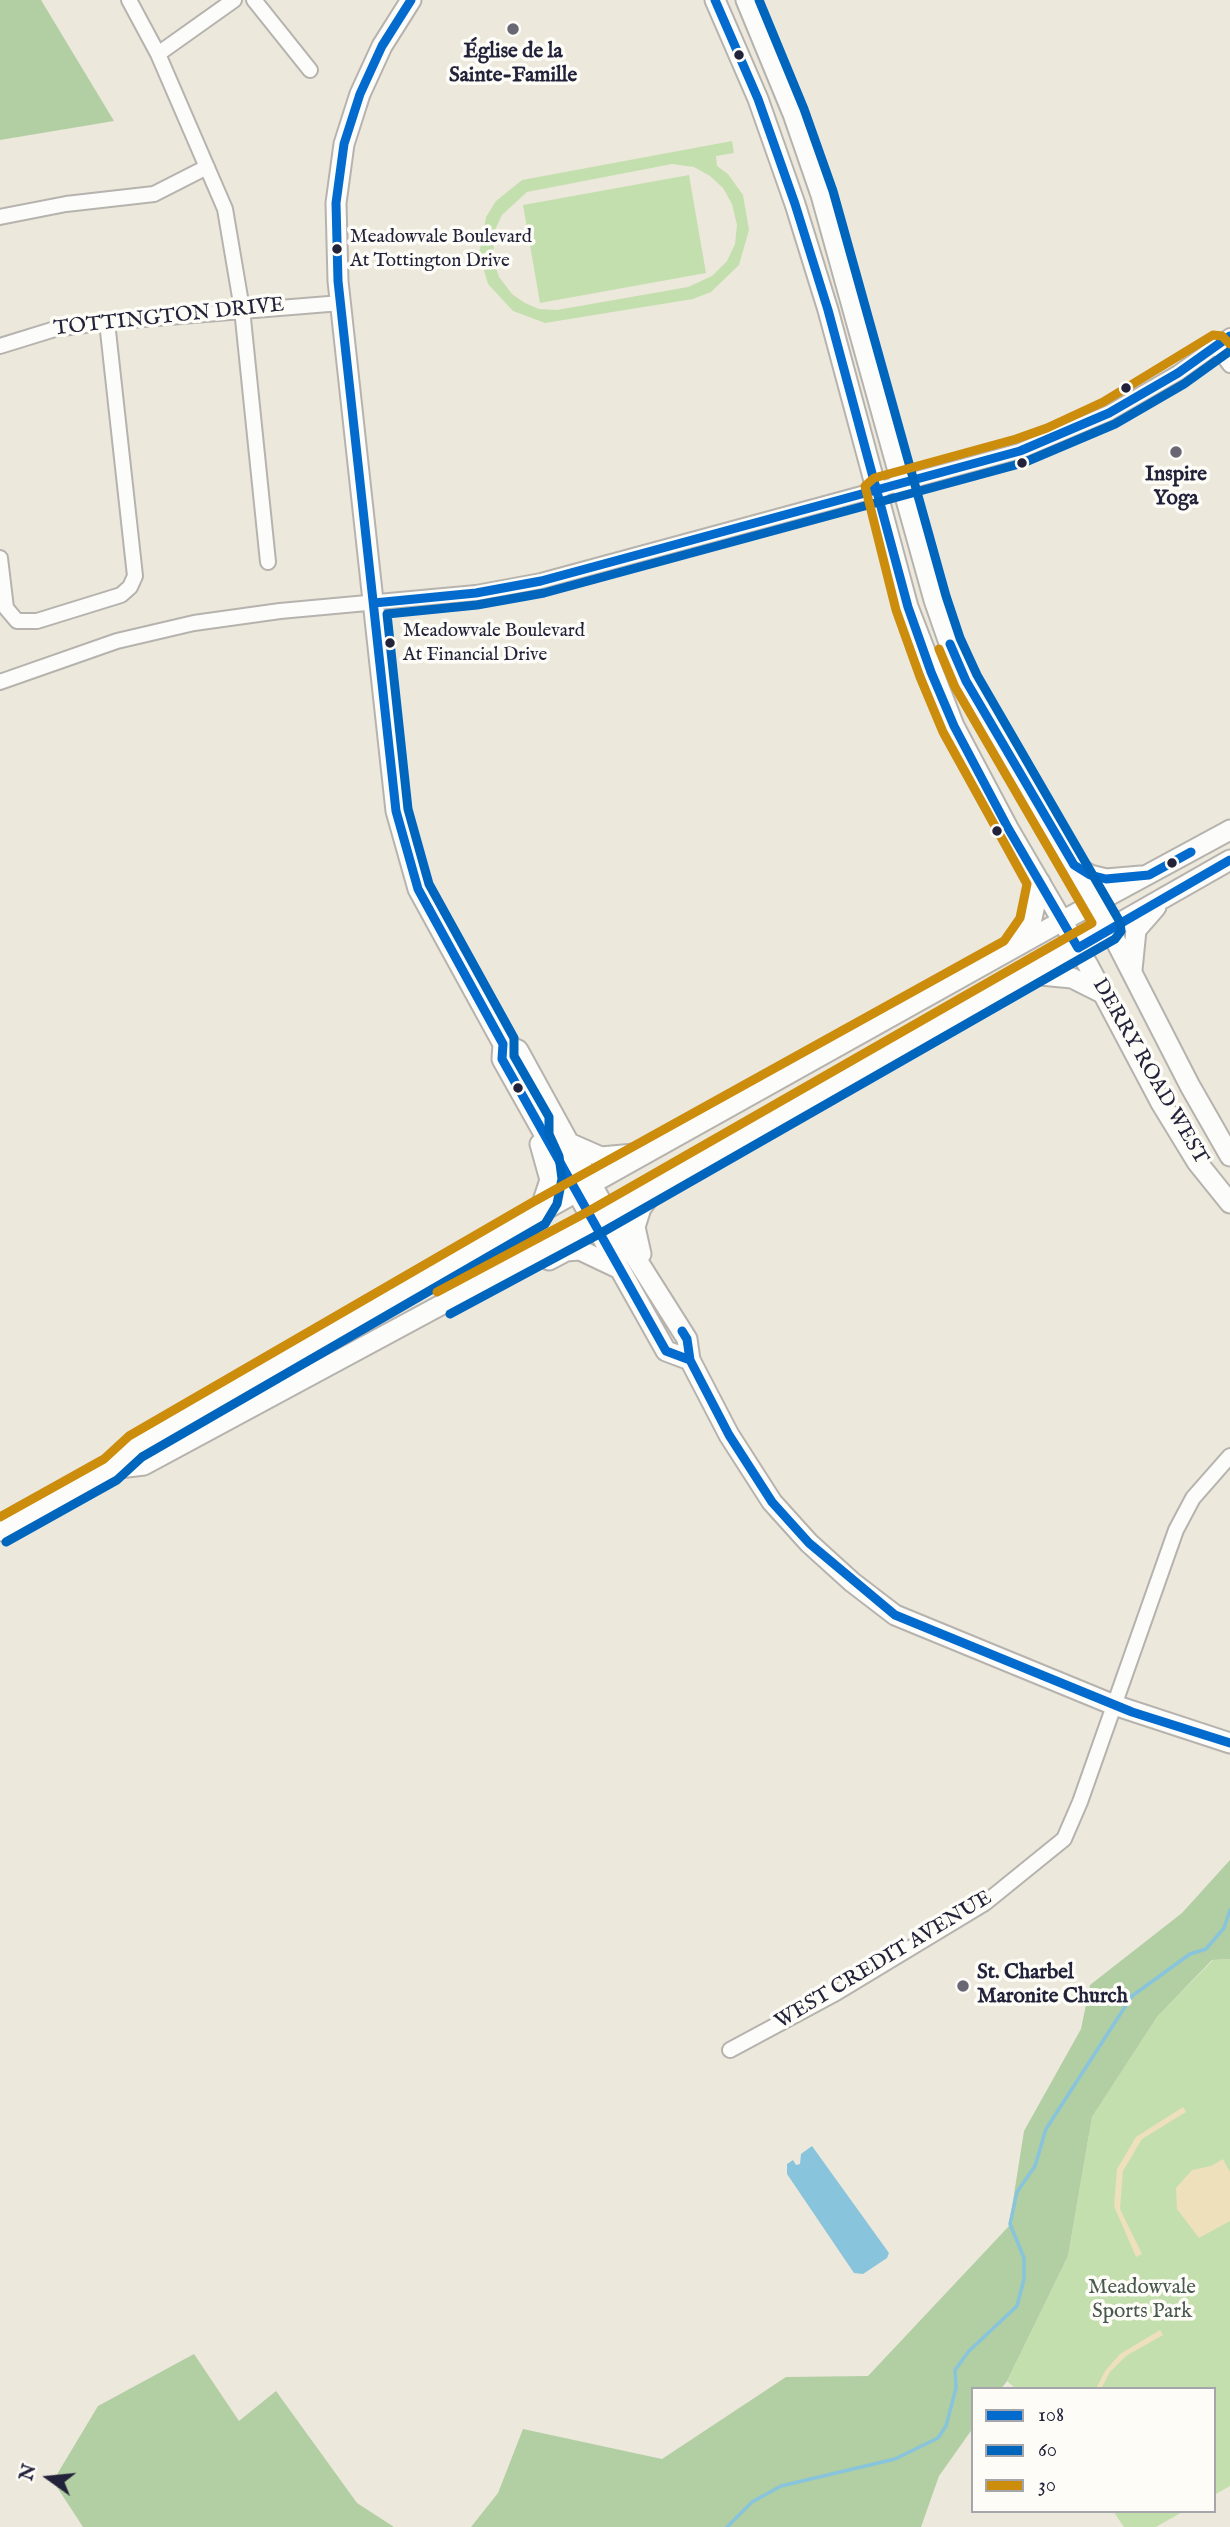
<!DOCTYPE html>
<html>
<head>
<meta charset="utf-8">
<style>
	body { margin:0 }
	#map { position:relative; width:1230px; height:2527px; overflow:hidden; background:#ede8dc; font-family:"IM FELL English",serif }
	canvas { display:block }
	.legend { position:absolute; left:971px; top:2387px; width:245px; height:126px; box-sizing:border-box; background:#fdfcf7; border:2px solid #a5a5ac; margin:0; padding:9px 12px; list-style:none; font-size:21px; color:#22223b }
	.legend li { display:flex; align-items:center; gap:14px; height:35px }
	.legend b { width:35px; border:2px solid #a5a5ac }
	.north { position:absolute; left:14px; top:2443px; width:70px; height:70px; -webkit-text-stroke:5px #fdfcf7; paint-order:stroke; rotate:285deg; font-size:19px; font-weight:700; line-height:28px; text-align:center; color:#22223b }
	.north::after { content:''; display:block; margin:auto; width:24px; height:32px; background:#22223b; clip-path:polygon(50% 0,100% 100%,50% 72%,0 100%) }
</style>
</head>
<body>
<div id="map">
<canvas width="1230" height="2527"></canvas>
<ul class="legend">
<li><b style="height:9px;background:#026bcd"></b>108</li>
<li><b style="height:9px;background:#0065bd"></b>60</li>
<li><b style="height:9px;background:#cc8c0c"></b>30</li>
</ul>
<div class="north">N</div>
</div>
<script>
const context = document.querySelector('canvas').getContext('2d');
context.lineJoin = 'round';
function paint(path, color) { context.fillStyle = color; context.fill(path, 'evenodd'); }
const shape = rows => new Path2D(rows.map(r => 'M' + r).join(''));
function stroke(path, color, width, dash) { context.strokeStyle = color; context.lineWidth = width; context.lineCap = dash ? 'butt' : 'round'; context.setLineDash(dash || []); context.stroke(path); }
function write(font, color, halo, rows, align = 'center') {
  context.font = font + ' "IM FELL English",serif'; context.lineWidth = 7; context.setLineDash([]); context.textBaseline = 'middle'; context.strokeStyle = halo; context.fillStyle = color; for (const [text, x, y, turn = 0] of rows) {
    context.save(); context.translate(x, y); context.rotate((+turn || 0) * Math.PI / 180); context.textAlign = isNaN(turn) ? turn : align; if (halo) context.strokeText(text, 0, 0); context.fillText(text, 0, 0); context.restore();
  }
}
const green = shape([
	[732,141,734,153,716,156,717,166,728,174,743,195,749,230,739,265,711,292,693,299,545,323,513,311,488,284,479,254,486,217,496,201,522,180],
	[672,164,694,167,710,176,723,188,732,204,737,225,735,244,727,261,712,276,688,287,557,310,539,309,525,303,512,294,499,277,493,258,495,230,502,215,527,192],
	[689,175,706,273,540,303,523,205],
	[1230,1959,1230,2486,1214,2495,1214,2389,1016,2389,1007,2381,1068,2256,1092,2117,1157,2017,1213,1960],
	[1113,2511,1184,2511,1156,2527,1124,2527]
]);
const forest = shape([
	[0,0,41,0,114,121,0,140],
	[1230,1860,1230,1959,1212,1960,1157,2017,1092,2117,1068,2256,1007,2381,1001,2389,973,2389,973,2428,939,2476,921,2527,471,2527,498,2493,523,2429,662,2459,786,2377,868,2376,1009,2226,1024,2131,1081,2029,1090,1985,1182,1913],
	[194,2354,239,2421,276,2391,357,2503,394,2527,83,2527,53,2481,98,2406]
]);
const sand = shape([
	[1183,2107,1186,2112,1142,2139,1123,2171,1120,2209,1142,2254,1136,2257,1114,2206,1117,2169,1136,2137],
	[1223,2159,1230,2172,1230,2221,1199,2238,1177,2209,1176,2188,1192,2170,1211,2166],
	[1160,2330,1163,2335,1126,2356,1110,2372,1101,2389,1096,2389,1105,2371,1120,2354]
]);
const water = shape([
	[812,2146,889,2253,887,2258,863,2274,854,2273,787,2174,787,2164,793,2160,796,2165,800,2164,801,2154]
]);
const stream = shape([
	[727,2527,752,2502,781,2486,895,2459,938,2438,946,2426,956,2388,955,2370,969,2351,1017,2306,1024,2279,1024,2258,1010,2224,1017,2192,1035,2166,1046,2129,1132,1996,1190,1954,1206,1949,1224,1928,1230,1910]
]);
const minor = shape([
	[129,0,158,54,225,209,242,309,268,562],
	[254,0,310,70],
	[158,54,234,0],
	[0,217,66,204,154,194,207,167],
	[0,346,55,329,107,322,341,303],
	[1217,347,1230,365],
	[0,558,6,608,17,621,37,621,121,595,130,587,135,576,107,322],
	[0,682,117,641,194,623,280,611,476,593,541,581,1020,451,1109,413,1178,373,1230,336],
	[730,2050,836,1993,985,1903,1064,1839,1080,1802,1176,1530,1193,1498,1230,1456]
]);
const major = shape([
	[411,0,382,46,360,94,344,144,336,203,338,281,396,811,418,889,503,1044,502,1059,666,1351,690,1360],
	[715,0,758,99,795,204,828,310,908,607,954,726,1008,828,1088,965,1161,1103,1197,1162,1230,1203],
	[746,0,793,114,821,195,934,600,949,643,966,681,1109,928,1190,1086,1230,1156],
	[1074,865,1090,875,1106,879,1141,876],
	[1016,945,1031,923,1040,882],
	[1132,970,1136,930,1156,907],
	[1030,974,1072,978,1104,994],
	[503,1044,518,1050,608,1214,687,1339,690,1360,729,1435,772,1502,809,1543,852,1582,895,1615,1114,1705,1230,1743],
	[569,1143,601,1157,634,1154],
	[539,1213,550,1180,540,1144],
	[641,1254,635,1227,641,1208,653,1192],
	[549,1260,566,1251,580,1250,620,1269],
	[111,1469,144,1465,595,1222,1230,860],
	[0,1531,111,1469,135,1447,539,1213,1062,921,1230,830]
]);
const bus1 = shape([
	[411,0,382,46,360,94,344,144,336,203,338,281,396,811,418,889,503,1044,502,1059,666,1351,690,1360],
	[715,0,758,99,795,204,828,310,908,607,931,672,954,726,1008,828,1078,948,1230,860],
	[374,603,476,593,541,581,1020,451,1109,413,1178,373,1230,336],
	[950,644,966,681,1074,865,1090,875,1106,879,1149,875,1191,852],
	[682,1331,687,1339,690,1360,729,1435,772,1502,809,1543,895,1615,1132,1712,1230,1743]
]);
const bus2 = shape([
	[450,1314,601,1233,1115,939,1121,931,1120,922,977,675,960,638,946,596,833,191,804,109,759,0],
	[6,1542,117,1480,142,1457,545,1224,557,1204,562,1179,559,1156,549,1134,549,1117,514,1056,514,1038,429,884,408,809,387,614,477,605,544,593,1023,463,1115,424,1184,384,1230,351]
]);
const bus3 = shape([
	[437,1292,589,1211,1092,923,955,687,939,649],
	[0,1517,104,1459,129,1436,533,1202,1004,941,1020,918,1027,884,943,732,920,677,896,610,865,486,874,478,1016,439,1047,428,1103,402,1213,335,1222,336,1230,344]
]);
const markers = [
	[513,29,7,"#696773"],
	[739,55,6,"#22223b"],
	[337,249,6,"#22223b"],
	[1126,388,6,"#22223b"],
	[1176,452,7,"#696773"],
	[1022,463,6,"#22223b"],
	[390,643,6,"#22223b"],
	[997,831,6,"#22223b"],
	[1172,863,6,"#22223b"],
	[518,1088,6,"#22223b"],
	[963,1986,7,"#696773"]
];
const busNames = [
	["Meadowvale Boulevard",350,238],
	["At Tottington Drive",350,262],
	["Meadowvale Boulevard",403,632],
	["At Financial Drive",403,656]
];
const poiNames = [
	["Église de la",513,53],
	["Sainte-Famille",513,77],
	["Inspire",1176,476],
	["Yoga",1176,500],
	["St. Charbel",977,1974,"left"],
	["Maronite Church",977,1998,"left"]
];
const streetNames = [
	["TOTTINGTON DRIVE",169,318,-6],
	["DERRY ROAD WEST",1149,1072,60],
	["WEST CREDIT AVENUE",884,1961,-31]
];
const parkNames = [
	["Meadowvale",1142,2289],
	["Sports Park",1142,2313]
];
paint(green, '#c4dfae');
paint(forest, '#b2cea3');
paint(sand, '#eee0ba');
paint(water, '#88c4db');
stroke(stream, '#88c4db', 3.5);
stroke(minor, '#b6b3ae', 18);
stroke(major, '#b6b3ae', 23);
stroke(minor, '#fcfcfa', 14);
stroke(major, '#fcfcfa', 19);
stroke(bus1, '#026bcd', 9);
stroke(bus2, '#0065bd', 9);
stroke(bus3, '#cc8c0c', 9);
for (const [x, y, r, color] of markers) { const dot = new Path2D(); dot.arc(x, y, r, 0, 2 * Math.PI); context.fillStyle = color; context.fill(dot); stroke(dot, '#fdfcf7', 2.5); }
write('19px', '#22223b', '#fdfcf7', busNames, 'left');
write('bold 21px', '#22223b', '#fdfcf7', poiNames);
write('21px', '#22223b', '#fdfcf7', streetNames);
write('21px', '#495952', '#fdfcf7', parkNames);
</script>
</body>
</html>
